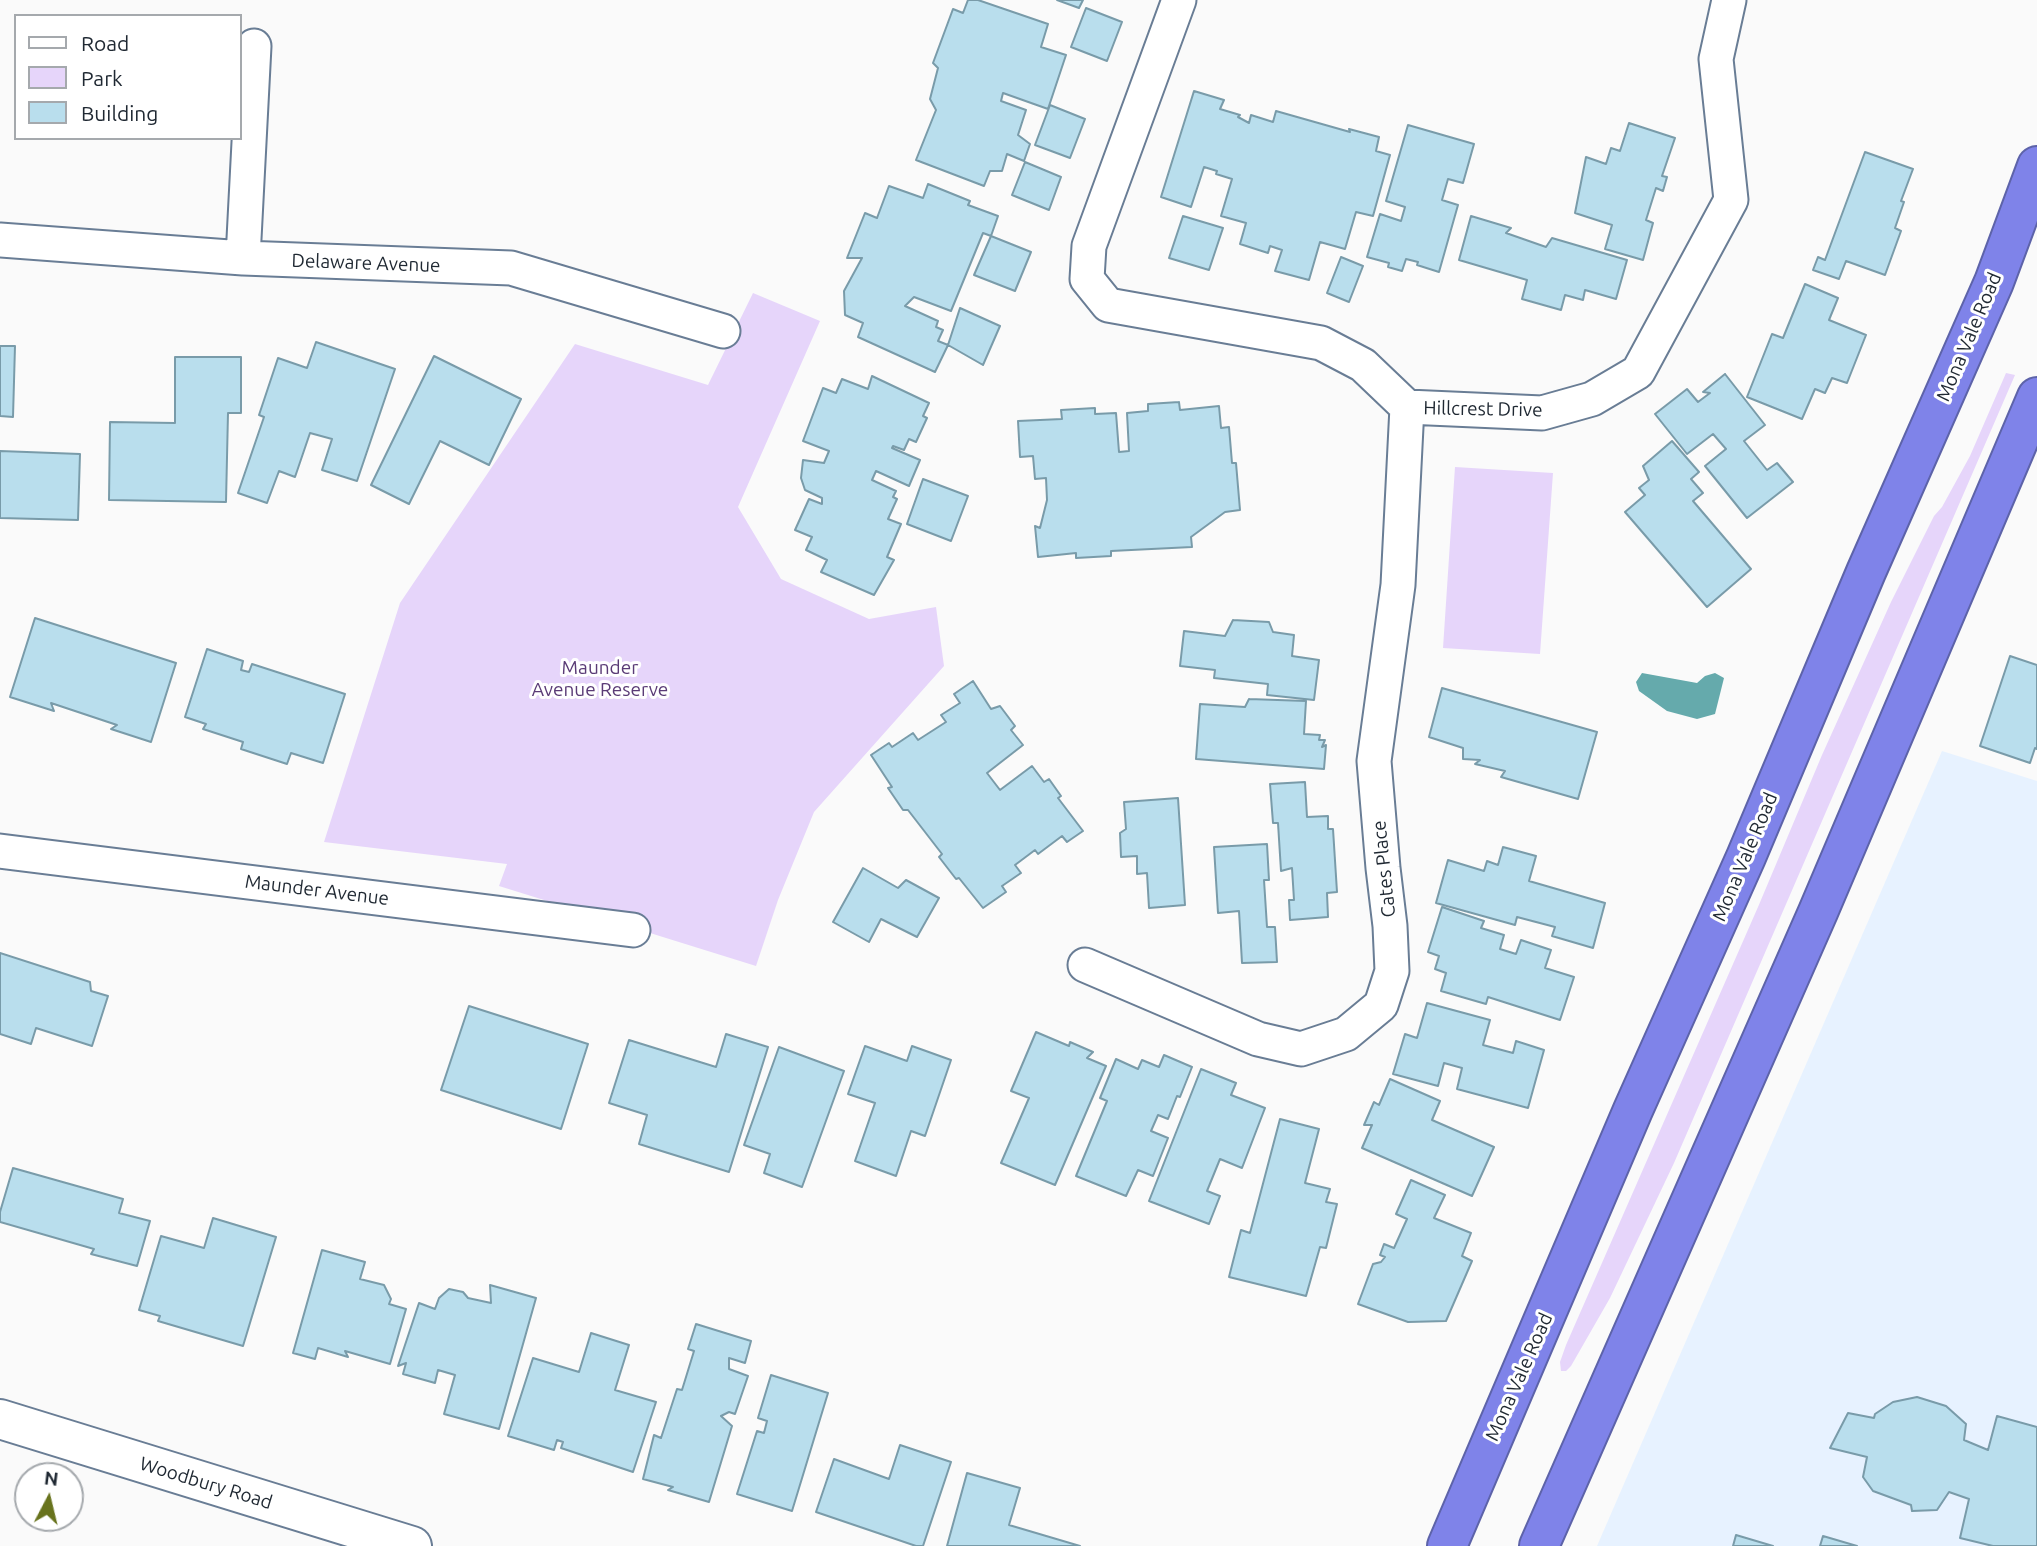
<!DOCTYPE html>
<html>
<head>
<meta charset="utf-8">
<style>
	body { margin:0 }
	#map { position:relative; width:2037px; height:1546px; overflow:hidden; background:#fafafa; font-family:Ubuntu,sans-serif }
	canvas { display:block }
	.legend { position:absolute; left:14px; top:14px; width:228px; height:126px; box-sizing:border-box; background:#fff; border:2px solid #a5a9ad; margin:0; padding:9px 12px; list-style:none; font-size:21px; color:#1f2832 }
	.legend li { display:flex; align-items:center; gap:14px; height:35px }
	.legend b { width:35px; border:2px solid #a5a9ad }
	.north { position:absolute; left:14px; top:1462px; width:70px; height:70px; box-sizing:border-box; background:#fff; border:2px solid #a5a9ad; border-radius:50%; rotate:7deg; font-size:19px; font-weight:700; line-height:28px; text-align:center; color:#1f2832 }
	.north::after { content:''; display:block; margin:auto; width:24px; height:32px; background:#68731d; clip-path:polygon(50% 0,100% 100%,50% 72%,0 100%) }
</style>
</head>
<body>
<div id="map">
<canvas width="2037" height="1546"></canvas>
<ul class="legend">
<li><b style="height:9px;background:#fff"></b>Road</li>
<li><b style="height:19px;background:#e6d5fa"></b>Park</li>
<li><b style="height:19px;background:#b9deed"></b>Building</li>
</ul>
<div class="north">N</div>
</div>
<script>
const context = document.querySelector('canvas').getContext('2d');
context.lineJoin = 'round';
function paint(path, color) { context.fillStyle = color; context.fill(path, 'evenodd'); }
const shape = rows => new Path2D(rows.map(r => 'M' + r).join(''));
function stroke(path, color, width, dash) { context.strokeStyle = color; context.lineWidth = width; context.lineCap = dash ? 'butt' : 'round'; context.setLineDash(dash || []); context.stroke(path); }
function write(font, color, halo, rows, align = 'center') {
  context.font = font + ' Ubuntu,sans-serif'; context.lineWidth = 6; context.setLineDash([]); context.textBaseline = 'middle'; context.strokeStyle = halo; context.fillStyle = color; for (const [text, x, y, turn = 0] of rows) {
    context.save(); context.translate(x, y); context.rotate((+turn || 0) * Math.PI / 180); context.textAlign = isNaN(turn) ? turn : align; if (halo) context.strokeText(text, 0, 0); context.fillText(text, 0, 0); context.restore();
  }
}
const built = shape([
	[1942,751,2037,781,2037,1546,1597,1546]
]);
const green = shape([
	[753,293,820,321,738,507,781,579,869,619,936,607,944,666,814,812,778,900,756,966,499,886,507,864,324,842,400,603,575,344,708,385],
	[2006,373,2015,375,1674,1163,1610,1298,1571,1366,1566,1371,1561,1371,1560,1362,1566,1345,1758,907,1822,755,1891,602,1934,516,1942,507,1970,456],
	[1455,467,1553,473,1540,654,1443,648]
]);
const water = shape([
	[1642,673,1697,683,1705,676,1715,673,1724,678,1715,714,1697,719,1667,711,1639,691,1636,682]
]);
const building = shape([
	[968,0,978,0,1048,24,1041,47,1066,55,1048,109,1003,93,1001,101,1026,110,1018,135,1030,144,1024,161,1007,154,1002,171,990,171,984,186,916,160,936,110,930,99,938,68,933,63,953,9,963,13,968,0],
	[1057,0,1083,0,1079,8,1057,0],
	[1086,8,1122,22,1107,61,1071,47,1086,8],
	[1194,91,1224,100,1220,109,1240,115,1238,117,1249,123,1251,115,1273,122,1276,111,1350,132,1349,129,1379,137,1376,151,1390,155,1373,216,1356,212,1345,249,1320,242,1309,280,1275,271,1282,250,1270,246,1268,253,1240,244,1246,223,1221,216,1232,179,1216,174,1217,171,1204,167,1191,207,1161,197,1194,91],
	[1050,105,1085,119,1070,158,1035,145,1050,105],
	[1629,123,1675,138,1662,176,1667,177,1663,191,1656,188,1646,220,1653,223,1643,260,1605,249,1612,225,1575,213,1586,157,1606,164,1611,148,1620,151,1629,123],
	[1408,125,1474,144,1463,183,1448,179,1442,200,1458,205,1439,272,1417,265,1418,262,1406,259,1402,271,1388,267,1389,263,1367,257,1380,214,1401,221,1405,207,1386,201,1408,125],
	[1865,152,1913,169,1901,201,1904,202,1895,228,1901,231,1885,275,1846,261,1839,279,1813,270,1818,257,1825,260,1865,152],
	[1025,162,1061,177,1049,210,1012,195,1025,162],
	[928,184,970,201,968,205,998,216,991,236,983,233,951,311,914,297,905,306,938,321,936,327,943,330,938,341,948,345,935,372,858,337,863,323,845,315,844,291,862,258,847,258,865,213,877,218,889,186,923,198,928,184],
	[1183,216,1223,228,1209,270,1169,258,1183,216],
	[1471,216,1511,228,1506,233,1546,247,1552,238,1627,260,1616,299,1585,290,1583,300,1565,295,1561,310,1522,299,1527,280,1459,260,1471,216],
	[991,236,1031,252,1015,291,974,275,991,236],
	[1341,257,1363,266,1349,302,1327,293,1341,257],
	[1805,284,1838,298,1829,320,1866,335,1847,383,1832,378,1825,393,1815,389,1802,419,1747,397,1772,334,1783,338,1805,284],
	[960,308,1000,326,983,365,948,345,960,308],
	[316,342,395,369,357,481,322,470,332,439,310,433,295,477,279,471,267,503,238,493,264,417,259,415,278,358,307,368,316,342],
	[0,346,15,346,13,417,0,416,0,346],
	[434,356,521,399,489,465,440,441,409,504,371,485,434,356],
	[175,357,241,357,241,413,228,413,226,502,109,500,110,422,175,423,175,357],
	[1725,374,1765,425,1744,441,1767,470,1777,463,1793,482,1747,518,1705,466,1726,449,1713,434,1687,454,1655,414,1687,389,1698,402,1710,393,1703,392,1725,374],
	[872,376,929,403,923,416,927,418,916,442,909,439,904,450,893,446,892,448,920,460,909,486,876,471,872,480,896,491,893,497,897,499,888,519,901,524,887,557,894,560,874,595,821,572,827,560,806,550,812,537,795,530,809,499,822,504,822,498,805,490,801,478,803,460,824,463,829,451,803,441,823,388,836,393,842,379,868,389,872,376],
	[1179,402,1180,410,1219,406,1221,428,1229,427,1232,463,1236,463,1240,510,1225,512,1191,537,1192,547,1111,551,1111,556,1076,558,1076,553,1038,557,1035,526,1040,528,1047,500,1046,478,1035,479,1033,456,1020,457,1018,421,1062,419,1061,410,1095,408,1095,414,1116,413,1119,452,1129,451,1127,413,1148,411,1148,404,1179,402],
	[1672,441,1699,472,1691,479,1703,493,1693,501,1751,569,1707,607,1625,512,1645,495,1639,488,1649,480,1643,466,1672,441],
	[0,451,80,454,78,520,0,518,0,451],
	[923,479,968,496,951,541,907,524,923,479],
	[35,618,176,663,151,742,111,729,117,725,51,703,54,711,10,697,35,618],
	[1233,620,1269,622,1273,632,1294,635,1292,656,1319,660,1314,700,1267,695,1268,684,1214,678,1215,670,1180,666,1184,631,1225,636,1233,620],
	[207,649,243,661,241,670,249,672,252,664,345,694,323,763,291,753,287,764,241,749,243,742,203,729,206,724,185,717,207,649],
	[2010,656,2037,665,2037,749,2035,748,2030,763,1980,746,2010,656],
	[973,681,991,709,1000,706,1015,726,1011,730,1023,745,987,773,1000,790,1032,766,1044,782,1049,779,1061,796,1058,798,1083,831,1067,842,1062,836,1038,854,1035,850,1015,865,1021,873,1002,886,1006,892,983,908,959,878,956,879,939,857,942,854,908,810,903,810,888,788,892,787,871,755,889,743,892,747,913,733,918,740,946,722,941,715,960,703,954,694,973,681],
	[1442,688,1597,732,1578,799,1501,777,1505,771,1475,764,1480,760,1463,759,1463,748,1429,737,1442,688],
	[1249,699,1306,701,1304,734,1320,735,1319,740,1325,740,1322,747,1326,745,1324,769,1196,759,1200,704,1245,707,1249,699],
	[1305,782,1307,817,1328,816,1328,829,1333,829,1337,892,1327,893,1328,917,1290,920,1289,900,1294,900,1292,868,1281,871,1278,823,1273,823,1270,784,1305,782],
	[1178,798,1185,905,1149,908,1147,873,1137,874,1137,856,1121,857,1120,833,1126,829,1124,802,1178,798],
	[1267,844,1269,880,1264,880,1267,927,1275,927,1277,962,1242,963,1239,911,1218,913,1214,847,1267,844],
	[1503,847,1536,856,1529,881,1605,903,1593,948,1552,936,1555,927,1517,917,1515,925,1436,903,1448,860,1484,871,1487,861,1498,865,1503,847],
	[863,868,898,888,906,880,939,898,917,937,881,919,869,942,833,922,863,868],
	[1442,907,1484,921,1481,928,1504,935,1500,949,1516,954,1521,940,1551,950,1545,968,1574,977,1560,1020,1488,997,1486,1004,1441,991,1446,973,1435,969,1439,956,1428,952,1442,907],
	[0,953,90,982,91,991,108,996,92,1046,36,1028,31,1044,0,1034,0,953],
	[1427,1003,1490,1020,1483,1045,1513,1053,1516,1041,1544,1050,1528,1108,1457,1089,1462,1068,1444,1063,1438,1086,1393,1074,1405,1034,1417,1038,1427,1003],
	[469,1006,588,1044,561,1129,441,1090,469,1006],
	[1036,1032,1069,1046,1070,1042,1093,1052,1087,1058,1106,1066,1055,1185,1001,1163,1029,1098,1011,1091,1036,1032],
	[726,1034,768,1047,729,1172,639,1144,647,1115,609,1103,629,1040,716,1067,726,1034],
	[865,1046,907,1061,912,1046,951,1060,925,1136,911,1131,896,1176,855,1161,875,1103,848,1094,865,1046],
	[779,1047,844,1071,802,1187,764,1173,770,1154,744,1145,779,1047],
	[1164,1055,1192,1067,1180,1097,1177,1096,1168,1119,1158,1115,1151,1131,1168,1138,1153,1176,1138,1170,1126,1196,1076,1176,1107,1101,1100,1098,1116,1059,1138,1069,1142,1060,1159,1067,1164,1055],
	[1201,1069,1236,1083,1231,1095,1265,1108,1242,1168,1220,1159,1207,1191,1220,1196,1209,1224,1149,1201,1201,1069],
	[1390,1079,1440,1101,1432,1120,1494,1147,1472,1196,1362,1148,1372,1125,1364,1125,1374,1102,1379,1105,1390,1079],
	[1280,1119,1319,1129,1305,1183,1330,1189,1326,1202,1337,1204,1326,1248,1320,1247,1306,1296,1229,1277,1241,1230,1250,1233,1280,1119],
	[13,1168,123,1199,119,1213,150,1221,137,1266,91,1254,94,1249,0,1222,0,1212,13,1168],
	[1411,1180,1445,1195,1434,1218,1471,1233,1462,1256,1472,1261,1446,1321,1408,1322,1358,1304,1373,1264,1381,1262,1385,1257,1380,1255,1384,1244,1394,1248,1407,1219,1396,1214,1411,1180],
	[213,1218,276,1237,243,1346,158,1321,160,1316,139,1310,161,1236,204,1248,213,1218],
	[322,1250,365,1262,360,1279,384,1285,391,1299,389,1304,406,1309,390,1364,345,1351,348,1357,318,1348,315,1359,293,1353,322,1250],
	[490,1285,536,1298,499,1429,444,1414,455,1375,438,1370,435,1383,403,1374,406,1363,398,1366,419,1303,435,1309,439,1298,449,1289,463,1292,468,1298,491,1303,490,1285],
	[696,1324,751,1341,745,1363,729,1358,729,1369,748,1376,735,1414,729,1412,721,1416,732,1426,709,1502,668,1490,673,1487,643,1479,654,1435,661,1438,677,1389,682,1390,694,1351,688,1349,696,1324],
	[591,1333,629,1345,615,1390,656,1402,633,1472,561,1448,563,1442,557,1440,554,1450,508,1436,533,1358,579,1372,591,1333],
	[771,1375,828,1393,792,1511,737,1494,757,1431,764,1433,767,1421,758,1418,771,1375],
	[1917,1397,1946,1406,1966,1424,1964,1440,1988,1450,1997,1416,2037,1427,2037,1546,1993,1546,1960,1538,1969,1499,1949,1492,1937,1510,1912,1511,1911,1505,1873,1491,1863,1477,1867,1457,1830,1448,1848,1413,1874,1418,1875,1414,1893,1402,1917,1397],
	[900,1445,951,1462,923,1546,916,1546,816,1512,834,1459,889,1479,900,1445],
	[967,1473,1020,1488,1009,1525,1080,1546,947,1546,967,1473],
	[1736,1535,1773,1546,1733,1546,1736,1535],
	[1823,1536,1857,1546,1820,1546,1823,1536]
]);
const street = shape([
	[1179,0,1089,246,1087,279,1108,305,1321,343,1363,365,1407,407,1542,413,1592,399,1638,372,1731,200,1716,59,1729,0],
	[0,240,243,258,511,268,723,331],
	[243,258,254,46],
	[0,851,633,930],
	[1085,965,1258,1039,1301,1049,1346,1034,1381,1005,1392,971,1390,926,1383,868,1374,761,1398,585,1407,407]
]);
const secondary = shape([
	[0,1419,412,1546]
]);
const highway = shape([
	[1447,1546,1633,1110,1746,857,1866,572,1994,282,2037,166],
	[1539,1546,1818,912,2037,397]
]);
const streetNames = [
	["Delaware Avenue",366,263,2],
	["Mona Vale Road",1969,337,-67],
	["Hillcrest Drive",1483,409,1],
	["Mona Vale Road",1745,857,-67],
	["Cates Place",1384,869,-96],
	["Maunder Avenue",317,890,7],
	["Mona Vale Road",1519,1377,-66],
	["Woodbury Road",206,1483,17]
];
const parkNames = [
	["Maunder",600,668],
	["Avenue Reserve",600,690]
];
paint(built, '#e7f2ff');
paint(green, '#e6d5fa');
paint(water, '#65aaac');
paint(building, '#b9deed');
stroke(building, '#799ba9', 2);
stroke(street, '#697d95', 37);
stroke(secondary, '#697d95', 42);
stroke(highway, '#5d63a9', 42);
stroke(street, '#fff', 33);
stroke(secondary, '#fff', 38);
stroke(highway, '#7f83e9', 38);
write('19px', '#1f2832', '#fff', streetNames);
write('19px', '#5a3b76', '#fff', parkNames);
</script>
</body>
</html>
